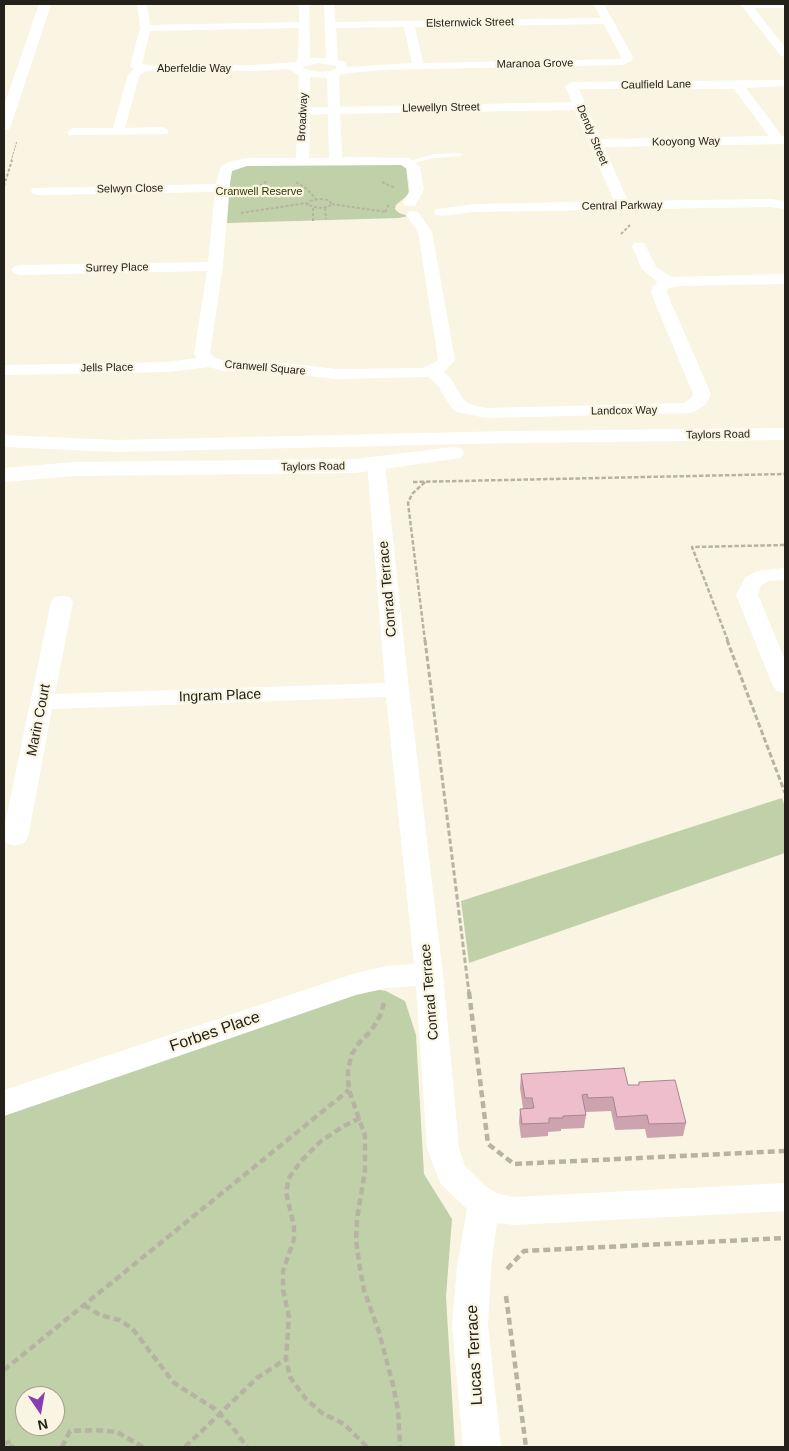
<!DOCTYPE html>
<html>
<head>
<meta charset="utf-8">
<style>
	body { margin:0 }
	#map { position:relative; width:789px; height:1451px; overflow:hidden; background:#faf5e2; font-family:Helvetica,sans-serif }
	canvas { display:block }
	.frame { position:absolute; inset:0; border:5px solid #23211a; pointer-events:none }
	.north { position:absolute; left:15px; top:1386px; width:50px; height:50px; box-sizing:border-box; background:#faf5e2; border:1px solid #a4a092; border-radius:50%; rotate:168deg; font-size:14px; font-weight:700; line-height:20px; text-align:center; color:#23211a }
	.north::after { content:''; display:block; margin:auto; width:18px; height:22px; background:#883eb0; clip-path:polygon(50% 0,100% 100%,50% 72%,0 100%) }
</style>
</head>
<body>
<div id="map">
<canvas width="789" height="1451"></canvas>
<div class="frame"></div>
<div class="north">N</div>
</div>
<script>
const context = document.querySelector('canvas').getContext('2d');
context.lineJoin = 'round';
function paint(path, color) { context.fillStyle = color; context.fill(path, 'evenodd'); }
const shape = rows => new Path2D(rows.map(r => 'M' + r).join(''));
function stroke(path, color, width, dash) { context.strokeStyle = color; context.lineWidth = width; context.lineCap = dash ? 'butt' : 'round'; context.setLineDash(dash || []); context.stroke(path); }
function write(font, color, halo, rows, align = 'center') {
  context.font = font + ' Helvetica,sans-serif'; context.lineWidth = 4.5; context.setLineDash([]); context.textBaseline = 'middle'; context.strokeStyle = halo; context.fillStyle = color; for (const [text, x, y, turn = 0] of rows) {
    context.save(); context.translate(x, y); context.rotate((+turn || 0) * Math.PI / 180); context.textAlign = isNaN(turn) ? turn : align; if (halo) context.strokeText(text, 0, 0); context.fillText(text, 0, 0); context.restore();
  }
}
const green = shape([
	[399,162,406,167,409,194,396,205,395,209,399,213,408,216,399,218,227,223,231,171,239,166],
	[782,798,785,807,785,853,469,963,461,901],
	[364,987,386,991,405,1001,416,1035,424,1174,452,1219,446,1297,455,1447,4,1447,4,1107],
	[25,1396,55,1396,55,1426,25,1426]
]);
const pathFar4 = shape([
	[11,161,17,141]
]);
const pathFar3 = shape([
	[296,182,307,189,316,199],
	[382,182,395,188],
	[4,186,12,160],
	[243,197,267,181],
	[320,199,328,200,332,204,328,207,319,208,307,205,310,201,320,199],
	[332,204,386,212],
	[313,208,313,221],
	[325,208,326,219],
	[385,212,389,204],
	[241,213,307,203],
	[621,234,630,225]
]);
const pathFar2 = shape([
	[413,482,785,474],
	[425,482,412,494,408,503,425,641],
	[728,641,692,547,785,545]
]);
const pathFar1 = shape([
	[425,640,469,993],
	[727,640,785,793]
]);
const path = shape([
	[469,992,488,1144,514,1164,785,1151],
	[384,1003,380,1016,371,1031,359,1043,352,1054,348,1069,348,1079,349,1090,365,1136,365,1171,357,1219,356,1240,360,1269,364,1290,379,1332,393,1385,398,1410,400,1447],
	[360,1118,342,1127,320,1142,301,1161,289,1178,286,1192,294,1226,294,1239,283,1271,283,1290,289,1317,286,1359,290,1377,306,1399,322,1413,344,1424,367,1447],
	[507,1269,524,1251,785,1238],
	[506,1296,526,1447],
	[84,1305,100,1315,119,1320,132,1328,174,1383,215,1409,233,1428,247,1447],
	[4,1370,349,1090],
	[4,1444,11,1441,12,1447],
	[62,1447,70,1431,96,1430,117,1432,143,1447],
	[185,1447,257,1378,286,1359]
]);
const service = shape([
	[459,153,461,154,461,156,434,158,409,164,406,162,434,154,459,153]
]);
const minor = shape([
	[137,4,147,4,150,25,299,22,299,4,309,4,310,58,326,58,324,4,334,4,335,22,601,18,594,4,604,4,633,57,631,61,623,65,380,70,341,74,339,76,340,107,572,102,565,86,571,82,785,80,785,86,746,88,782,136,785,136,785,144,604,147,628,201,770,199,785,201,785,209,770,207,475,212,441,216,436,215,434,212,436,209,475,204,614,201,575,110,340,114,342,157,409,158,420,167,424,190,415,206,405,206,403,203,410,190,407,169,401,165,247,166,232,171,229,188,223,266,210,353,215,358,224,361,276,362,336,369,422,368,436,362,438,359,418,232,406,215,408,212,413,211,418,212,432,232,455,360,444,372,451,379,464,400,469,404,486,408,684,403,692,397,693,394,651,293,653,286,658,282,642,269,632,246,634,243,644,243,656,267,671,277,785,274,785,284,679,286,668,288,667,293,711,394,706,404,694,412,688,413,486,418,457,412,451,407,438,386,429,377,336,379,276,372,224,371,209,367,168,372,4,375,4,365,168,362,197,358,194,354,207,271,19,275,14,273,11,270,14,267,19,265,208,262,215,192,38,195,33,194,31,191,33,188,216,184,221,166,232,161,247,158,296,158,299,79,298,75,289,69,256,71,146,71,139,76,125,128,163,127,169,131,167,134,69,135,67,132,73,128,113,128,128,75,134,69,130,66,140,28,137,4],
	[604,24,621,57,620,59,423,63,415,27,604,24],
	[404,27,412,63,348,67,345,62,338,60,336,28,404,27],
	[299,28,298,59,296,62,256,65,157,66,142,64,150,31,299,28],
	[319,63,336,66,337,68,331,71,318,72,302,68,305,66,319,63],
	[310,77,327,78,328,107,310,107,310,77],
	[579,89,734,89,769,136,601,139,579,89],
	[328,114,329,158,309,158,310,115,328,114],
	[740,4,785,4,785,8,754,8,785,47,785,57,781,56,740,4],
	[376,457,383,459,385,463,409,690,443,974,459,1148,465,1166,484,1185,496,1193,514,1197,785,1183,785,1211,514,1225,497,1223,491,1267,488,1325,501,1447,463,1447,452,1325,457,1267,467,1209,440,1183,427,1148,416,986,387,988,356,995,4,1116,4,1090,353,974,387,966,414,964,386,697,52,709,28,837,24,843,15,846,6,843,4,840,4,829,51,602,54,597,62,596,70,597,73,602,55,694,385,683,367,463,369,459,376,457],
	[785,568,785,580,769,581,761,585,758,595,785,660,785,693,777,691,773,686,736,595,745,578,757,571,785,568]
]);
const tertiary = shape([
	[39,4,51,4,11,126,9,129,4,130,4,106,39,4]
]);
const secondary = shape([
	[785,428,785,440,512,443,116,452,4,447,4,435,116,440,512,431,785,428],
	[453,447,461,448,464,453,461,458,355,473,74,476,4,482,4,468,74,462,355,459,453,447]
]);
const wall = shape([
	[521,1074,628,1085,638,1085,639,1082,686,1123,683,1136,647,1138,645,1129,615,1130,611,1111,586,1112,585,1108,586,1115,584,1128,561,1129,561,1131,548,1132,548,1136,521,1138,519,1122,520,1109,523,1109,520,1088]
]);
const building = shape([
	[624,1068,628,1085,639,1085,639,1082,675,1080,686,1123,649,1124,647,1115,617,1117,613,1097,588,1098,587,1094,582,1095,586,1115,563,1116,563,1118,549,1118,549,1123,522,1124,520,1109,534,1108,532,1098,525,1098,521,1074,624,1068]
]);
const farStreetnames = [
	["Elsternwick Street",470,23,-1],
	["Maranoa Grove",535,64,-1],
	["Aberfeldie Way",194,69],
	["Caulfield Lane",656,85,-1],
	["Llewellyn Street",441,108,-1],
	["Broadway",303,117,-87],
	["Dendy Street",592,135,67],
	["Kooyong Way",686,142,-1],
	["Selwyn Close",130,189,-1],
	["Central Parkway",622,206,-1],
	["Surrey Place",117,268,-1],
	["Jells Place",107,368,-1],
	["Cranwell Square",265,368,5],
	["Landcox Way",624,411,-1],
	["Taylors Road",718,435,-1],
	["Taylors Road",313,467,-1]
];
const farParknames = [
	["Cranwell Reserve",259,192]
];
const streetNames = [
	["Conrad Terrace",388,589,-95],
	["Ingram Place",220,696,-2],
	["Marin Court",39,720,-79],
	["Conrad Terrace",430,992,-95]
];
const nearStreetnames = [
	["Forbes Place",215,1032,-19],
	["Lucas Terrace",475,1355,-93]
];
paint(green, '#c0d0a9');
stroke(pathFar4, '#b7b3a3', 1, [2.5, 1]);
stroke(pathFar3, '#b7b3a3', 2, [3, 2]);
stroke(pathFar2, '#b7b3a3', 2.5, [4.5, 2]);
stroke(pathFar1, '#b7b3a3', 3, [5.5, 2.5]);
stroke(path, '#b7b3a3', 4.5, [7, 4]);
paint(service, '#fff');
paint(minor, '#fff');
paint(tertiary, '#fff');
paint(secondary, '#fff');
paint(wall, '#cea3b0');
paint(building, '#efbecd');
stroke(building, '#a78590', 1);
write('11px', '#23211a', '#faf5e2', farStreetnames);
write('11px', '#2c3f00', '#faf5e2', farParknames);
write('14px', '#23211a', '#faf5e2', streetNames);
write('16px', '#23211a', '#faf5e2', nearStreetnames);
</script>
</body>
</html>
